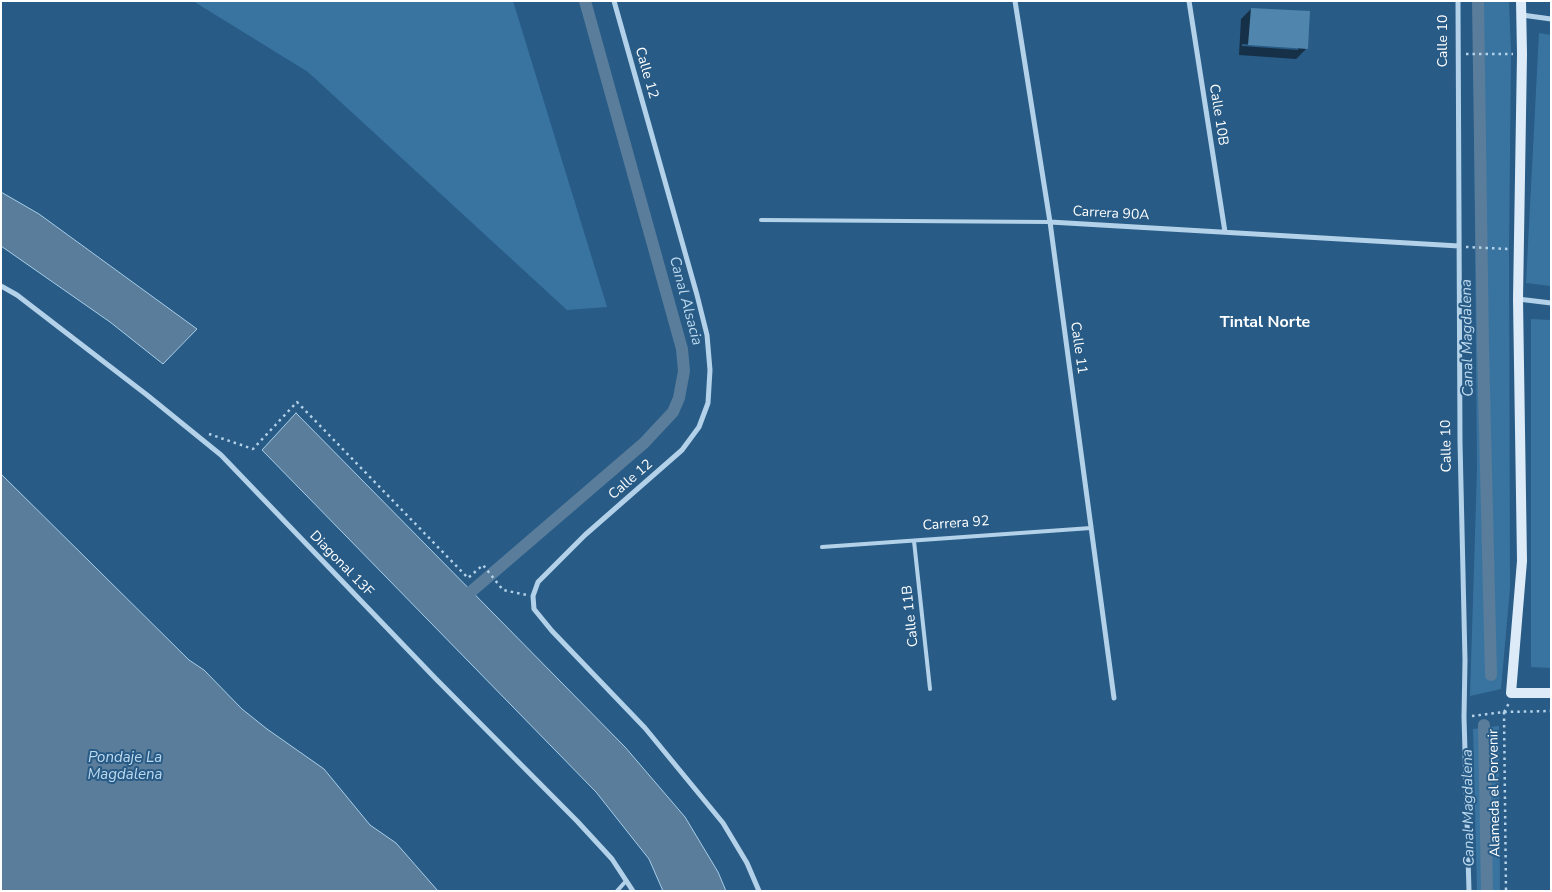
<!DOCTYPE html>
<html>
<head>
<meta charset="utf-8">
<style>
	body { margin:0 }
	#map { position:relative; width:1552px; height:892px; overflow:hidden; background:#285b86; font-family:"Nunito Sans",sans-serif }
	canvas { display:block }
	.frame { position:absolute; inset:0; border:2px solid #fff; pointer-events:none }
</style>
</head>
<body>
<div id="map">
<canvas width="1552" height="892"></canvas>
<div class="frame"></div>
</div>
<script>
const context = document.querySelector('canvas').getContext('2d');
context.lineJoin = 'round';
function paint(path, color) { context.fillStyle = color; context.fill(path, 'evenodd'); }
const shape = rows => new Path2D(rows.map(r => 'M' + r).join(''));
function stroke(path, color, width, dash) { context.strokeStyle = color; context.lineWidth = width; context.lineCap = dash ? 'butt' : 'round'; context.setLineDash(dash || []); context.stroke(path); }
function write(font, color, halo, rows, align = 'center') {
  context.font = font + ' "Nunito Sans",sans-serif'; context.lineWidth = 4; context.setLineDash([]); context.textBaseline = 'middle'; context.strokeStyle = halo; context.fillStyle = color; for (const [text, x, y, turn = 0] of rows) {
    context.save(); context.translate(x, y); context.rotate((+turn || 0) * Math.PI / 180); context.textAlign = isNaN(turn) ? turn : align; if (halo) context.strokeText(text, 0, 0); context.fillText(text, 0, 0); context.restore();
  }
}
const green = shape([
	[193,1,513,1,607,307,567,310,308,72],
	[1473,1,1509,1,1511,52,1509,251,1510,588,1501,689,1470,696,1477,469],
	[1539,33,1551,35,1551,286,1526,283],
	[1531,319,1551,320,1551,668,1531,667],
	[1499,726,1500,891,1477,891,1473,729]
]);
const water = shape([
	[1,192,39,214,197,329,163,364,110,322,1,246,1,192],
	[296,413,625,747,685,817,718,872,726,891,663,891,649,859,596,792,262,450,296,413],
	[1,474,189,660,204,670,242,709,267,729,324,769,370,825,396,843,438,891,1,891,1,474]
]);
const shadow = shape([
	[1251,9,1306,49,1296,59,1239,55,1241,19],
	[1242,44,1298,47,1298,50,1242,46]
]);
const canal = shape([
	[1478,1,1483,348,1491,675],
	[459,602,644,443,673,412,679,398,684,371,682,349,585,1],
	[1484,725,1487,891]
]);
const building = shape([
	[1251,8,1310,11,1308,49,1248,45]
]);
const path = shape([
	[1466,54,1513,54],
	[1466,247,1508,249],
	[209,434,253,449,297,402,468,578,483,565,503,590,527,595],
	[1504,712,1506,891],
	[1504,712,1509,703],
	[1472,716,1504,712,1551,711]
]);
const lane = shape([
	[761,220,1050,222],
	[914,541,930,689],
	[822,547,1091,528],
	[617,891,626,881]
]);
const street = shape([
	[614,1,697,295,707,335,710,370,708,403,699,427,682,450,585,535,538,582,533,596,534,609,552,631,645,728,723,823,747,863,759,891],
	[1015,1,1050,222,1114,698],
	[1189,1,1225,232],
	[1458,1,1460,442,1465,660,1464,717,1469,891],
	[1522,15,1551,19],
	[1050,222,1459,246],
	[1,286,17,295,147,395,221,455,436,679,577,821,612,859,633,891],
	[1518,299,1551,303]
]);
const secondary = shape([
	[1521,1,1522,54,1518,299,1522,561,1511,693,1551,693]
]);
const streetNames = [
	["Calle 10",1444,41,-90],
	["Calle 12",646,73,74],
	["Calle 10B",1218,115,81],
	["Carrera 90A",1111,214,3],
	["Calle 11",1078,348,82],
	["Calle 10",1447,446,-91],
	["Calle 12",631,480,-41],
	["Carrera 92",956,524,-4],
	["Diagonal 13F",341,564,46],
	["Calle 11B",911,616,-96],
	["Alameda el Porvenir",1495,793,-91]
];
const waterNames = [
	["Canal Alsacia",685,301,75],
	["Canal Magdalena",1468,338,-91],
	["Pondaje La",125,758],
	["Magdalena",125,775],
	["Canal Magdalena",1469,808,-91]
];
const quarterNames = [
	["Tintal Norte",1265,323]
];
paint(green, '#3974a1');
paint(water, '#597d9a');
stroke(water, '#a7cde8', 1);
paint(shadow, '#0007');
stroke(canal, '#597d9a', 12);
paint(building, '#5085ad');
stroke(path, '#b3d1e8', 2.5, [2.5, 4]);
stroke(lane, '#b3d1e8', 4);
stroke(street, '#b3d1e8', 5);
stroke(secondary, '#dcebf7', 10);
write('14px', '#fff', '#285b86', streetNames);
write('italic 15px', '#bedaef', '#285b86', waterNames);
write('bold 16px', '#fff', '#285b86', quarterNames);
</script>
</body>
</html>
